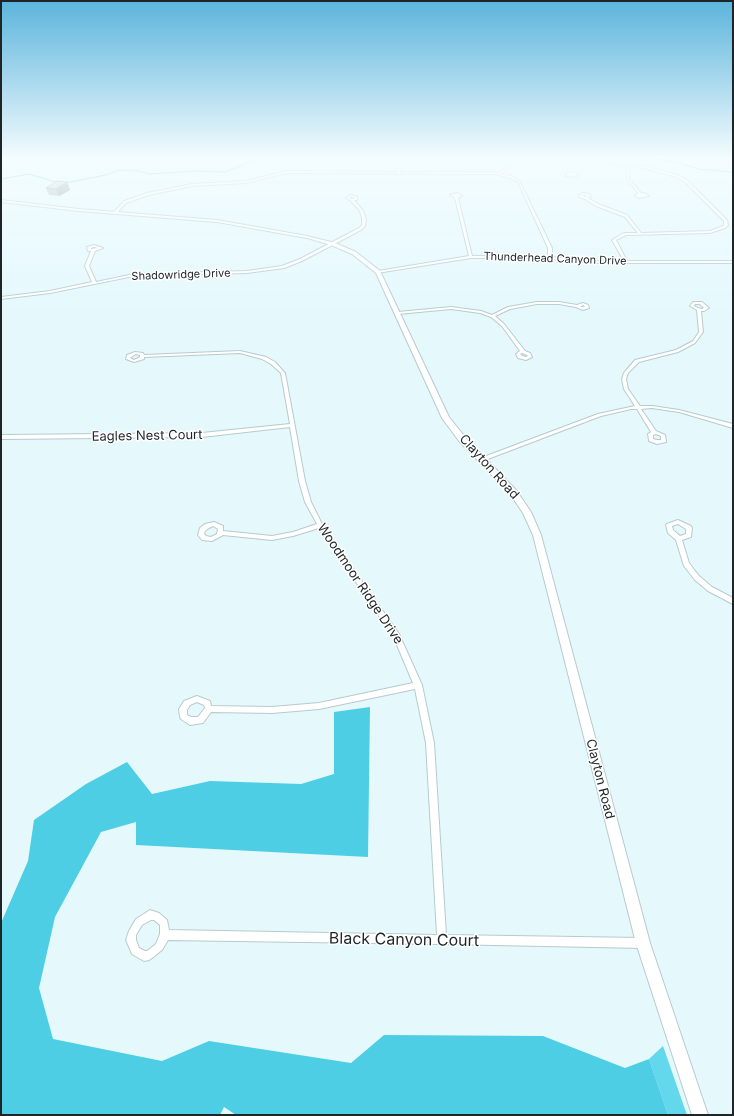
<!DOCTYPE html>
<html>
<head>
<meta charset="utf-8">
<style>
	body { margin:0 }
	#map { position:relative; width:734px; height:1116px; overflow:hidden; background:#e5f9fd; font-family:Inter,sans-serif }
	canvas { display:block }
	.frame { position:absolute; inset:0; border:2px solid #1d2526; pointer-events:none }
</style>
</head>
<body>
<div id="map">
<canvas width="734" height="1116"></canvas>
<div class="frame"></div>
</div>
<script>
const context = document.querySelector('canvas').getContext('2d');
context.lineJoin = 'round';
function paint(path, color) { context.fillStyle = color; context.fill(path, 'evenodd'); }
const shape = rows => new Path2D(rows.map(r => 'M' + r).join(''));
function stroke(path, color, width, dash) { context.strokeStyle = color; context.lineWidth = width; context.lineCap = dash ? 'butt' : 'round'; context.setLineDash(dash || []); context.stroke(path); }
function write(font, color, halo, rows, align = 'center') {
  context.font = font + ' Inter,sans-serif'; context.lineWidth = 3; context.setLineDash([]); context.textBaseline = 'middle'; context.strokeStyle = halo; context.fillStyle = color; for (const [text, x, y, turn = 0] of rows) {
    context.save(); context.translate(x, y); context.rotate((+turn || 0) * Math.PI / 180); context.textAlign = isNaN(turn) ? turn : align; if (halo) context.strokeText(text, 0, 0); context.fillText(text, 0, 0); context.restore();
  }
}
const green = shape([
	[663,1046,687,1115,668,1115,649,1059]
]);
const forest = shape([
	[370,707,368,857,136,845,136,822,101,832,55,917,39,988,53,1039,162,1061,209,1041,351,1063,384,1035,543,1036,625,1068,649,1059,668,1115,236,1115,224,1107,220,1115,1,1115,1,923,28,861,34,820,86,784,127,762,152,794,210,781,301,784,334,774,334,712]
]);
const stream = shape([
	[649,158,676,162,698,169,733,172],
	[1,179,29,174,59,183],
	[65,183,106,175,119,170,139,171,149,174,196,171,225,172,260,158]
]);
const minor = shape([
	[139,158,150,158,149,159,139,158],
	[397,158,399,158,400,172,495,172,498,173,512,162,503,158,507,158,514,161,524,158,529,158,512,164,501,174,512,176,520,182,552,248,552,257,593,261,624,261,612,240,624,233,638,233,625,217,596,206,585,199,579,197,579,195,583,193,589,194,591,197,588,198,598,204,627,215,641,233,710,231,723,226,724,225,724,221,684,181,676,177,643,168,630,166,629,179,641,193,644,193,649,196,639,198,635,196,638,193,627,179,628,166,554,158,567,158,643,166,678,175,686,179,727,220,728,225,725,228,710,233,626,235,616,240,627,261,733,261,733,263,593,263,539,258,471,258,377,273,377,271,378,271,469,256,455,198,450,195,457,193,462,196,458,198,472,256,539,256,548,257,548,248,518,182,510,178,495,174,287,173,246,183,192,186,149,195,126,203,117,213,112,214,110,213,115,211,124,201,147,193,192,184,246,181,287,171,398,172,397,158],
	[584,195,587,196,588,197,582,196,584,195],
	[722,158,726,158,728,160,731,158,733,158,733,159,728,162,722,158],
	[570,172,576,173,578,176,577,177,566,176,566,174,570,172],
	[351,195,357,197,357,200,354,200,363,211,366,219,365,226,361,230,302,261,284,268,247,273,134,276,50,293,1,299,1,297,50,291,92,282,85,266,91,251,88,251,87,247,94,245,103,248,95,251,89,266,96,282,134,274,247,271,282,266,300,259,359,228,362,225,362,219,360,211,351,201,346,198,351,195],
	[351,197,355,198,352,199,349,198,351,197],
	[94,247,98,248,91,249,91,248,94,247],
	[537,302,559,302,577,305,583,303,588,305,589,308,583,310,576,307,559,304,537,304,510,309,495,316,504,324,525,351,530,353,532,357,526,360,518,358,516,354,520,351,502,326,491,317,480,313,451,309,398,314,396,313,398,312,451,307,481,311,492,315,508,307,537,302],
	[583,305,585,307,580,307,583,305],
	[522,353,527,355,528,356,526,357,522,356,520,354,522,353],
	[693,302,702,302,709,308,704,311,701,311,703,332,695,343,678,352,639,362,628,373,626,379,628,389,640,406,652,406,679,410,733,424,733,428,679,412,652,408,641,409,656,431,665,435,666,441,666,442,657,444,649,441,649,440,648,434,651,432,637,409,631,409,601,416,485,460,481,460,480,459,481,458,598,414,635,406,624,389,622,379,624,373,635,360,676,350,693,341,699,332,697,310,690,306,693,302],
	[695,304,700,304,704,308,702,309,698,308,694,306,695,304],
	[656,434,661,436,661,440,657,440,653,439,653,435,656,434],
	[240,351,266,357,275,362,285,373,305,481,311,502,322,524,399,634,422,685,434,743,446,935,643,938,646,940,648,943,646,946,643,948,445,944,442,946,439,944,168,940,162,950,152,958,149,960,144,961,132,954,126,940,129,931,136,919,150,910,159,913,167,920,169,930,437,935,426,743,415,689,319,709,272,713,211,712,203,723,190,725,181,719,180,717,179,709,184,701,197,696,210,701,211,706,272,707,319,703,413,683,394,638,319,528,293,536,272,540,223,535,212,541,202,540,198,535,200,528,205,524,214,522,223,526,223,531,272,536,293,532,317,524,305,502,299,481,290,427,202,437,1,439,1,435,202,433,290,424,281,373,271,364,262,359,240,353,144,357,144,359,134,362,126,359,127,355,135,352,143,353,144,355,240,351],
	[136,354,140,355,140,357,134,360,130,358,131,357,136,354],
	[213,526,218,529,217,534,211,537,206,536,204,534,205,531,209,528,213,526],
	[197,702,204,705,205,708,198,717,191,717,187,715,187,710,190,705,197,702],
	[151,920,154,920,160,925,160,934,156,944,147,951,145,951,139,948,136,940,136,935,142,925,151,920],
	[678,520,691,526,692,528,691,537,682,540,689,563,699,576,712,587,733,598,733,604,708,591,695,580,684,566,676,540,668,533,666,525,667,524,678,520],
	[678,524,686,529,686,534,680,536,673,530,672,526,678,524]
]);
const secondary = shape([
	[1,200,79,209,217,220,307,236,335,243,356,252,380,271,449,417,465,437,516,490,531,512,541,535,650,943,708,1115,692,1115,636,943,533,535,523,513,510,494,459,441,442,418,376,273,352,254,331,245,307,238,217,222,79,211,1,202,1,200]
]);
const wall = shape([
	[67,182,70,190,59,196,49,195,46,188]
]);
const shadedWall = shape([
	[67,182,70,190,59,196,56,189]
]);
const building = shape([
	[57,181,67,182,56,189,46,188,57,181]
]);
const farStreetnames = [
	["Thunderhead Canyon Drive",555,259,2],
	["Shadowridge Drive",181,275,-2]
];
const streetNames = [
	["Eagles Nest Court",147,436,-1],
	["Clayton Road",489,467,48],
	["Woodmoor Ridge Drive",360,584,56],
	["Clayton Road",600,779,76]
];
const nearStreetnames = [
	["Black Canyon Court",404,940,1]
];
paint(green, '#63d7eb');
paint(forest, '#4dcee4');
stroke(stream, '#29b5ca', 1);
stroke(minor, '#b7cace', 2);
stroke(secondary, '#b7cace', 2);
paint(minor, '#fff');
paint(secondary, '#fff');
paint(wall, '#a4b5b8');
paint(shadedWall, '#869396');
paint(building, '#bfd2d6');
stroke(building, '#869396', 1);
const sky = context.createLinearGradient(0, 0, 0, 315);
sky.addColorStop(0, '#5bb4dc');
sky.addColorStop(0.5, '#f3fcfe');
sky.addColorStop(1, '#f3fcfe00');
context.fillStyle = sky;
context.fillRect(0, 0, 734, 315);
write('11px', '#1d2526', '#fff', farStreetnames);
write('13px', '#1d2526', '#fff', streetNames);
write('16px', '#1d2526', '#fff', nearStreetnames);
</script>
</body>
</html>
